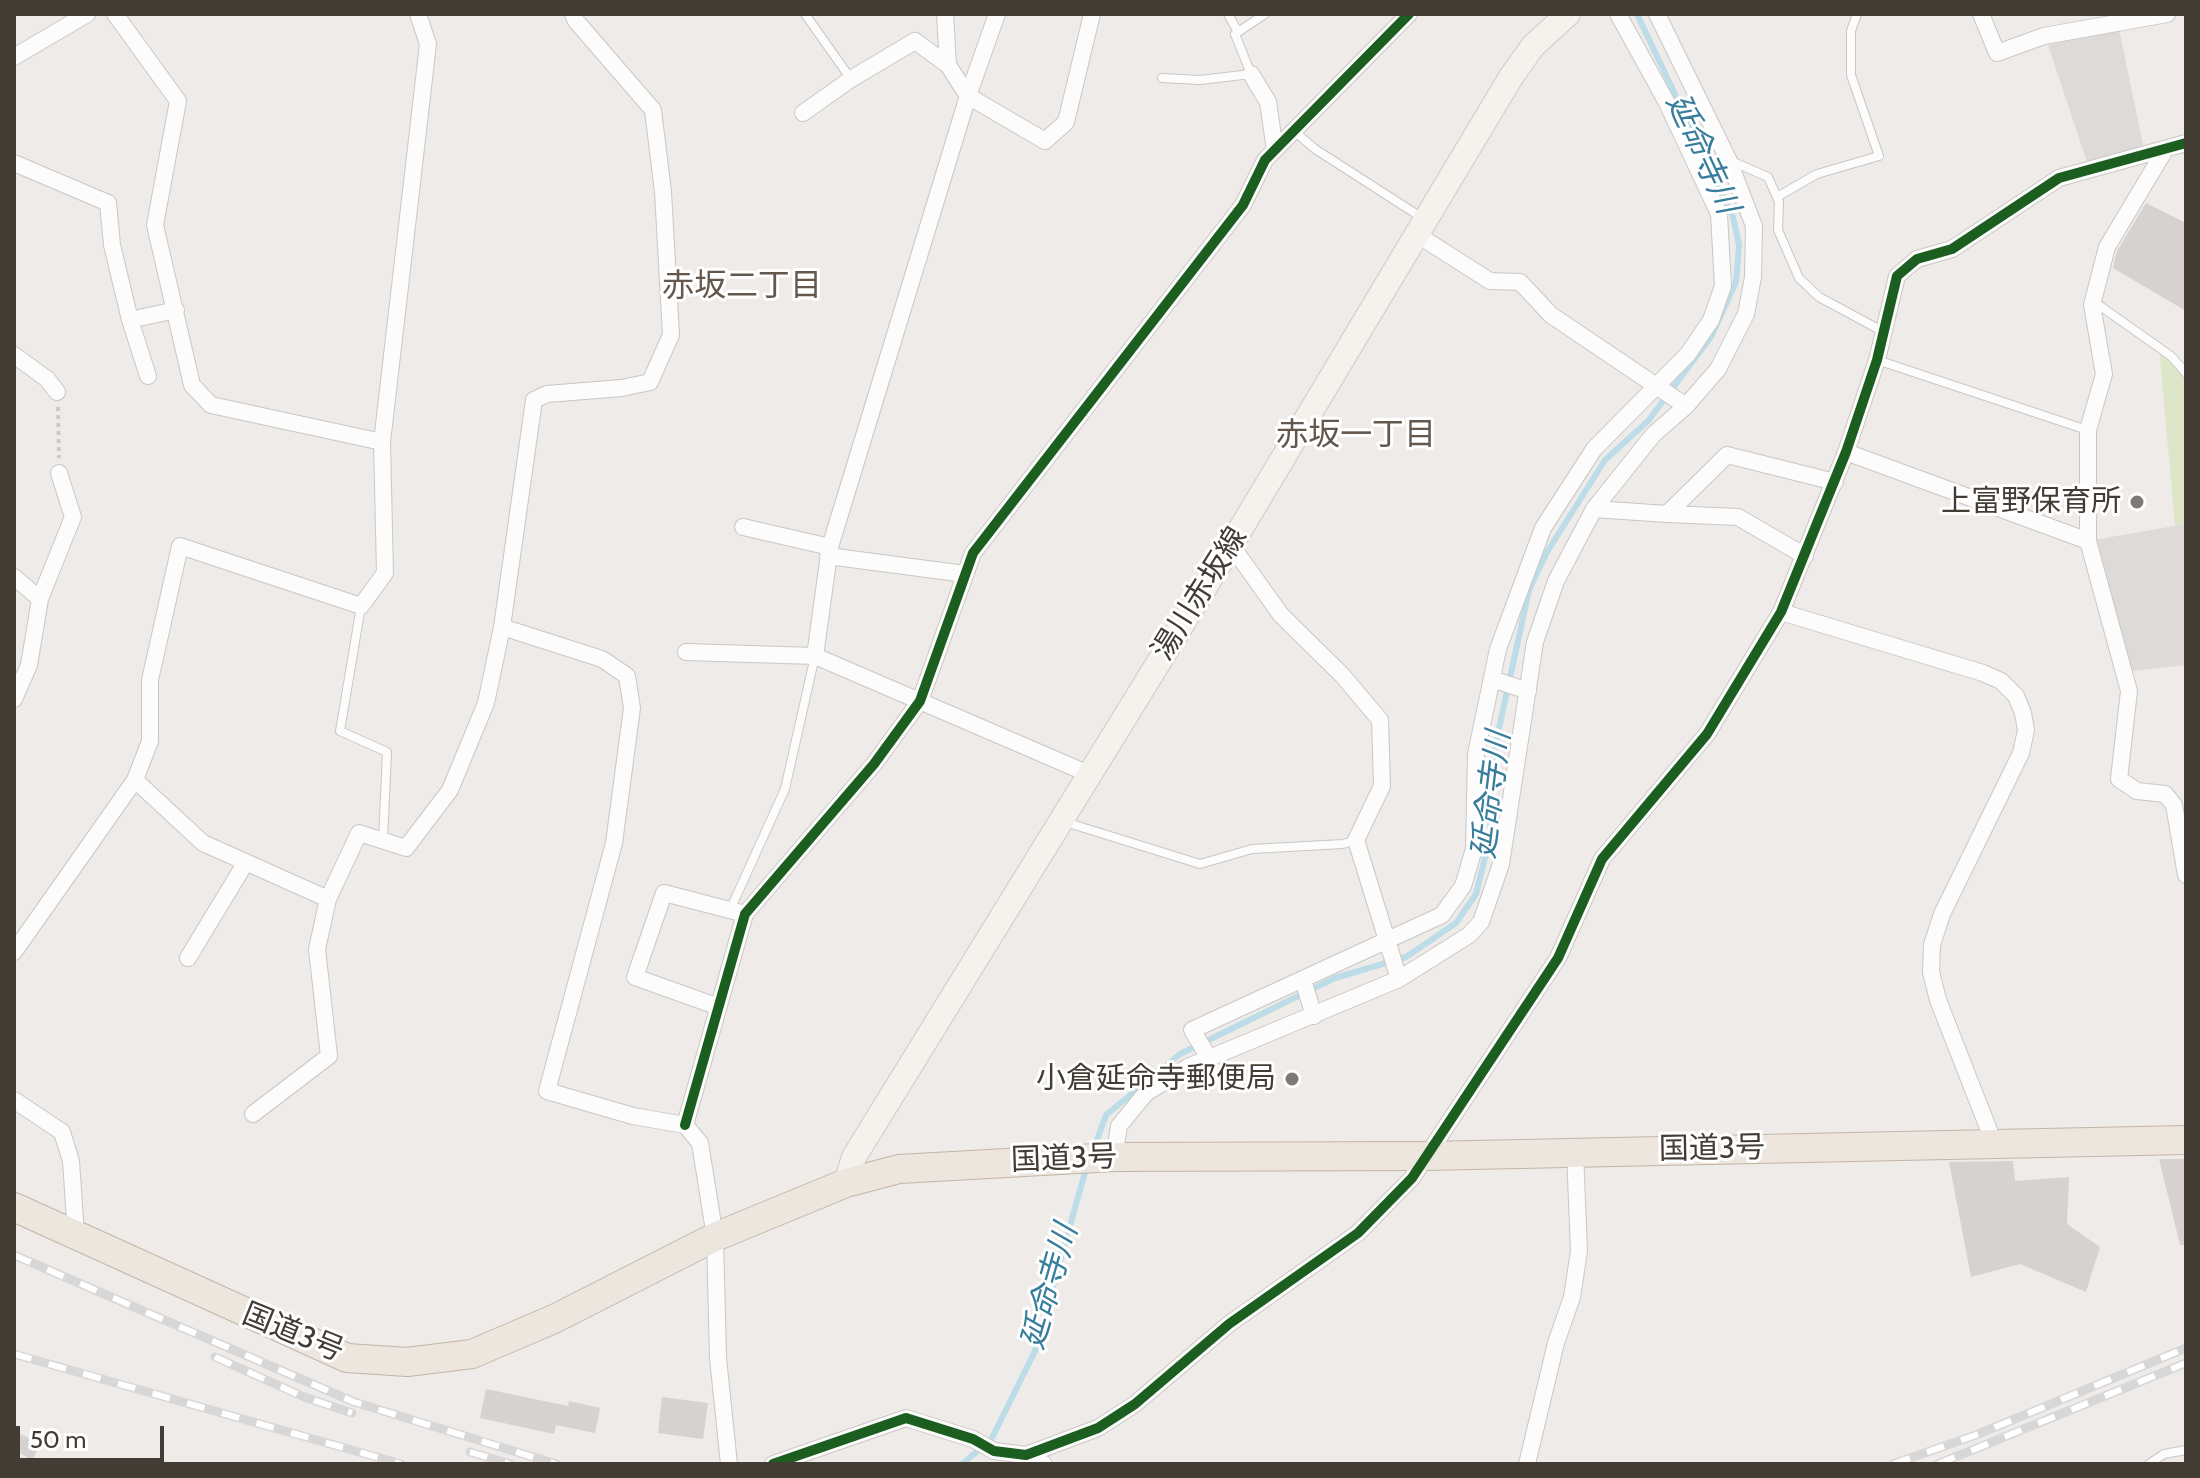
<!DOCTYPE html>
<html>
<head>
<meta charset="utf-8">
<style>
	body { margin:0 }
	#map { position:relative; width:2200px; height:1478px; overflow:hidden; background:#eeebe8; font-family:Cabin,sans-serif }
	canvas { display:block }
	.frame { position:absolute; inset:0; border:16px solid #423c35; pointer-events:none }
	.scale { position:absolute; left:16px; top:1426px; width:148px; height:36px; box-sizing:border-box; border:4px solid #423c35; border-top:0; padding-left:10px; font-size:24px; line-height:28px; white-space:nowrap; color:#423c35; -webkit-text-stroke:6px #fff; paint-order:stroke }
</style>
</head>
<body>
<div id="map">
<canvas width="2200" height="1478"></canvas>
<div class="frame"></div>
<div class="scale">50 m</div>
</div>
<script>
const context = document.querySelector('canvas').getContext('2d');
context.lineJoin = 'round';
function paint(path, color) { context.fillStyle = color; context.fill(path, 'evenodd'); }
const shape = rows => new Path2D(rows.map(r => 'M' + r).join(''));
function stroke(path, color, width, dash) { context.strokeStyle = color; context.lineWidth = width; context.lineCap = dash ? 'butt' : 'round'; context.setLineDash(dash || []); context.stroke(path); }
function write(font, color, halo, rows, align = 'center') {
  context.font = font + ' Cabin,"Noto Sans JP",sans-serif'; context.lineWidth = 6; context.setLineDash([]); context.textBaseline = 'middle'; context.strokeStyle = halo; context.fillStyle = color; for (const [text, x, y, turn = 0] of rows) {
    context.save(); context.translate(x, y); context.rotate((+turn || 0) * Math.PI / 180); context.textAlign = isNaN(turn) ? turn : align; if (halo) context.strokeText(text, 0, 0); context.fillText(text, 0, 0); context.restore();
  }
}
const green = shape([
	[2159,348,2186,374,2186,524,2175,526]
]);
const parking = shape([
	[2118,24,2145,155,2090,171,2048,45],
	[2186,524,2186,665,2124,672,2088,541]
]);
const stream = shape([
	[1093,1151,1106,1115,1180,1054,1335,978,1406,957,1456,923,1476,894,1491,833,1488,779,1529,590,1547,552,1605,460,1648,421,1711,337,1736,282,1739,245,1733,217,1637,14],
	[962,1464,991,1440,1035,1351,1087,1165]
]);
const building = shape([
	[2146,203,2186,223,2186,311,2113,268,2117,251],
	[2159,1159,2186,1159,2186,1245,2180,1245],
	[2013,1161,2015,1181,2069,1177,2067,1224,2100,1247,2086,1292,2020,1264,1971,1277,1949,1162],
	[486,1389,568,1406,569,1401,600,1408,595,1433,556,1425,554,1434,480,1418],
	[662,1397,708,1403,703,1439,658,1433],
	[14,1431,41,1444,32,1460,14,1450]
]);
const path = shape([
	[58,407,59,458]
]);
const service = shape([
	[805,14,851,79],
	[1228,14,1238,32],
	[1162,78,1200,80,1251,74,1235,34,1265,14],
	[1294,131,1315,149,1424,219],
	[1731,161,1768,177,1779,202,1778,230,1799,278,1819,297,1884,332],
	[1777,197,1817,174,1879,156,1851,75,1851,31,1857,14],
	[2093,301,2171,356,2186,373],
	[1877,360,2087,430],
	[361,606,340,731,387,752,383,841],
	[1065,822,1200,864,1252,849,1343,844,1356,840],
	[730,910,785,789,815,656],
	[2149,1464,2164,1454,2186,1450]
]);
const minor = shape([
	[115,14,178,101,155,225,192,385,211,405,382,442],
	[945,14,948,65],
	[1981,14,1997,53,2044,36,2167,14],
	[14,57,87,14],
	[1251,74,1268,102,1275,150],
	[803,113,851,79,915,41,948,65,968,96,1045,141,1066,122,1092,14],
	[2165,150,2107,247,2092,305,2104,374,2088,430,2088,541,2129,691,2119,779,2137,791,2165,794,2174,805,2186,875],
	[14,163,108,203,112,245,130,320,176,310],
	[1416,234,1490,281,1520,282,1551,315,1686,406],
	[130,320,148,376],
	[14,355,47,379,57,392],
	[1846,452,2088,541],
	[1594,509,1667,514,1727,455,1835,482],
	[1667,514,1738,517,1805,556],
	[743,527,830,547],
	[1231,545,1281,615,1342,675,1380,720,1382,786,1356,840,1399,979],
	[828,556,965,574],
	[14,577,40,599],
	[1781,612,1983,673,2001,681,2016,696,2023,713,2026,730,2021,753,1942,914,1932,945,1931,972,1938,1000,1994,1143],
	[502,627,602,659,627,676,632,708,614,843,547,1091,633,1116,685,1125,700,1143,715,1237,718,1358,729,1464],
	[686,652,815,656,1089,774],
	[815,656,830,547,968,96,997,14],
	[1492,679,1528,691],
	[14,699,29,665,40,599,73,517,59,473],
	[135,780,203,843,328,899,359,833,406,848,450,790,486,703,502,627,534,400,547,394,622,388,650,382,671,335,663,192,653,110,576,21,573,14],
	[14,952,135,780,150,741,150,680,180,546,361,606,385,573,382,442,428,44,418,14],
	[188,958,246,862],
	[1303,980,1314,1016],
	[716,1006,635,977,664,893,745,914],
	[1209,1058,1192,1030,1442,915,1463,886,1474,849,1476,754,1498,649,1543,528,1594,449,1688,354,1711,320,1723,286,1719,214,1667,103,1618,14],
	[14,1100,62,1132,71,1161,76,1235],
	[253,1114,329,1056,317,949,328,899],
	[685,1125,745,914,874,764,920,701,973,553,1243,205,1265,160,1409,14],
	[1114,1157,1119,1126,1146,1093,1188,1067,1399,979,1469,935,1481,922,1501,864,1535,642,1556,581,1594,509,1653,435,1686,406,1718,369,1746,314,1753,277,1754,226,1729,161,1657,14],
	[1026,1455,1031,1462,1044,1464],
	[773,1464,906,1418,973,1439,994,1451,1026,1455,1098,1428,1135,1404,1229,1324,1358,1233,1412,1178,1558,958,1602,859,1707,734,1781,612,1846,452,1877,360,1897,276,1917,259,1952,249,2059,178,2186,143],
	[1527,1464,1556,1343,1572,1297,1579,1251,1575,1152]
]);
const secondary = shape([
	[846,1183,854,1157,1231,545,1511,77,1533,46,1568,14]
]);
const trunk = shape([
	[14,1207,347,1358,407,1362,472,1354,554,1319,715,1237,846,1183,899,1169,1114,1157,1425,1156,2186,1140]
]);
const rail = shape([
	[14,1255,354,1402,556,1464],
	[14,1354,401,1464],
	[215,1357,304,1397,352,1413],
	[470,1452,510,1464],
	[1893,1464,1976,1435,2186,1348],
	[1938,1464,2186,1363]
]);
const cycleway = shape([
	[685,1125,745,914,874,764,920,701,973,553,1243,205,1265,160,1409,14],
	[773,1464,906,1418,973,1439,994,1451,1026,1455,1098,1428,1135,1404,1229,1324,1358,1233,1412,1178,1558,958,1602,859,1707,734,1781,612,1846,452,1877,360,1897,276,1917,259,1952,249,2059,178,2186,143]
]);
const markers = [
	[2137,502,8,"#7e7974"],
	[1292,1079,8,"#7e7974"]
];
const poiNames = [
	["上富野保育所",2121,502],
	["小倉延命寺郵便局",1276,1079]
];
const streetNames = [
	["湯川赤坂線",1200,594,-58],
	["国道3号",1712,1149,-1],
	["国道3号",1064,1159,-2],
	["国道3号",293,1333,22]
];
const waterNames = [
	["延命寺川",1702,154,65],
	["延命寺川",1492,795,-83],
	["延命寺川",1050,1287,-74]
];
const neighbourhoodNames = [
	["赤坂二丁目",742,287],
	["赤坂一丁目",1356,436]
];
paint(green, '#dee6ca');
paint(parking, '#dddad8');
stroke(stream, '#bcdce8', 6);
paint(building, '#d6d2cf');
stroke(service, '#cac7c4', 10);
stroke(minor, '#cac7c4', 18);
stroke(secondary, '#cfcac2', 26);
stroke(trunk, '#c3b5a6', 30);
stroke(path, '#cccac6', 4, [4, 4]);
stroke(service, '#fcfcfc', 8);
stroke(minor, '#fcfcfc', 16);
stroke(secondary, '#f5f2ee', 24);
stroke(trunk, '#ece6df', 28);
stroke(rail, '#d8d7d7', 9);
stroke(rail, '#fff', 6, [18]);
stroke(cycleway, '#1b5e20', 10);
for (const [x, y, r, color] of markers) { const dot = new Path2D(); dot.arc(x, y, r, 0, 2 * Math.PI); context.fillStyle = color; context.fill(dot); stroke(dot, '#fff', 3); }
write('30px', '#423c35', '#fff', poiNames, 'right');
write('30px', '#423c35', '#fff', streetNames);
write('italic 32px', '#377d9c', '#fff', waterNames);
write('32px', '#64584d', '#fff', neighbourhoodNames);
</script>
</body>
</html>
